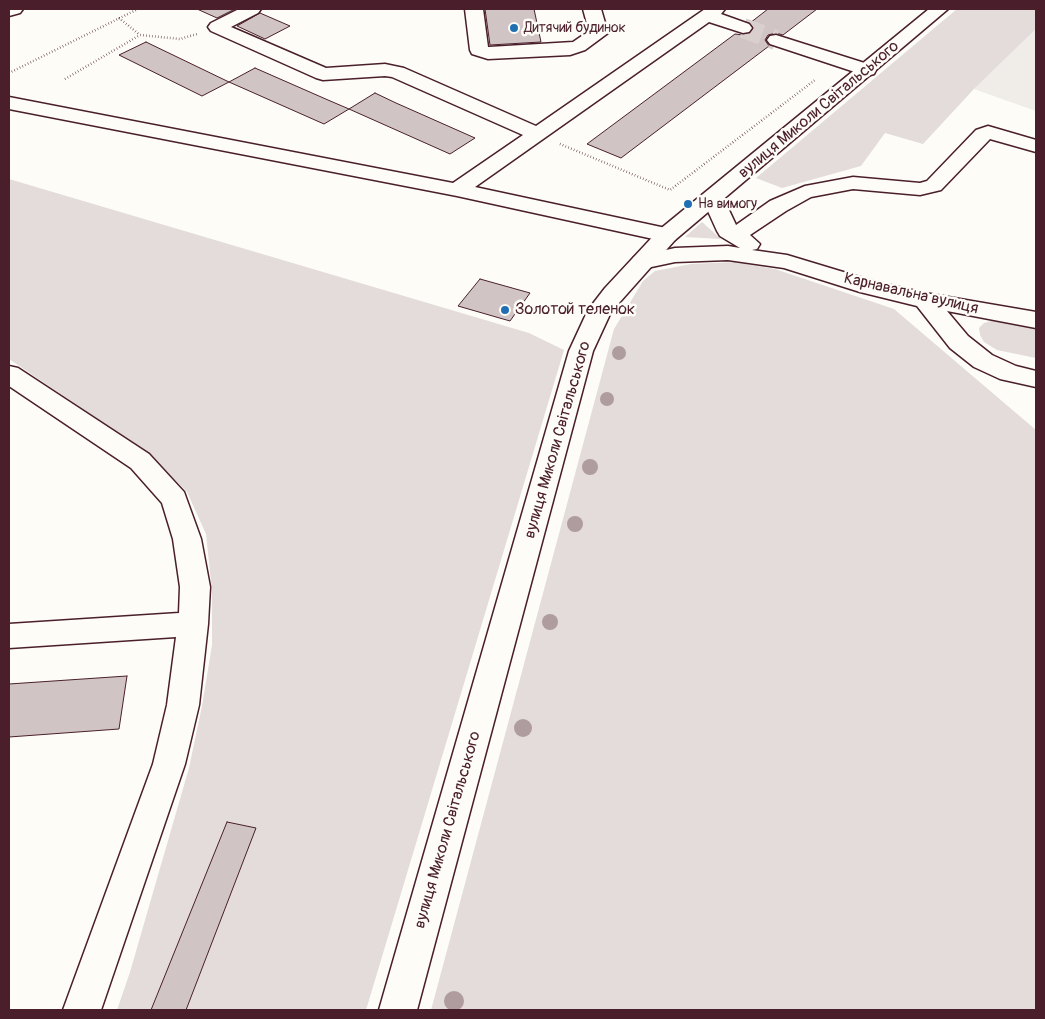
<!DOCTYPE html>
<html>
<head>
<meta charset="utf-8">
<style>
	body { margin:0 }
	#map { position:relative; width:1045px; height:1019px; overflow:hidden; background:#fdfcf7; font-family:Pangolin,sans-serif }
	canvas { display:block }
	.frame { position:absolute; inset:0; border:10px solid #4a1f2b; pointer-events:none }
</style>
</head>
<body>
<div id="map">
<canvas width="1045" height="1019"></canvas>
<div class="frame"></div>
</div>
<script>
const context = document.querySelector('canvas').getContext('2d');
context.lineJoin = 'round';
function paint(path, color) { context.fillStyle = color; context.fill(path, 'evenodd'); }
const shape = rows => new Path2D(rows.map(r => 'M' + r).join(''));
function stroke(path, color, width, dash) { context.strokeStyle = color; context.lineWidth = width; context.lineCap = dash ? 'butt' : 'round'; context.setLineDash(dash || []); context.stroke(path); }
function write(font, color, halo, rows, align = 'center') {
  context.font = font + ' Pangolin,sans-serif'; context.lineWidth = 5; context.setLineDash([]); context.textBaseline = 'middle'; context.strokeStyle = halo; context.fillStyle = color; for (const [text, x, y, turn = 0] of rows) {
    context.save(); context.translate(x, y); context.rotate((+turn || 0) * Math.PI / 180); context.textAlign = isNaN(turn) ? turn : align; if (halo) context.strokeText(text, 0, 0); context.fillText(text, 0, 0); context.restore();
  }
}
const built = shape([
	[1036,29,1036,111,974,89]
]);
const green = shape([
	[957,9,1036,9,1036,29,974,89,923,144,885,133,861,166,782,188,756,178],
	[9,179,529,333,564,350,366,1010,117,1010,130,972,189,768,202,706,212,645,212,591,206,534,187,492,151,455,9,359],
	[702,222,721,239,685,237],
	[734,262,775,269,894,309,1036,430,1036,1010,431,1010,614,329,643,281,655,271,691,264],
	[995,320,1036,329,1036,358,997,350,984,342,980,335,979,328,984,323]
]);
const building = shape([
	[197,9,235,9,217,18,197,9],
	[485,9,534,9,541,42,490,45,485,9],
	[768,9,817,9,783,35,776,33,768,35,765,40,769,46,621,158,587,144,735,34,743,35,750,33,754,28,750,23,768,9],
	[260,13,290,26,265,39,237,26,260,13],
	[146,42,202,69,229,82,202,96,119,55,146,42],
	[255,68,328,100,349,109,324,124,229,82,255,68],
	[375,93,396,103,475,138,450,154,349,109,375,93],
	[480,279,530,293,510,321,458,306,480,279],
	[127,676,119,729,9,737,9,684,127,676],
	[227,822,256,828,186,1010,151,1010,227,822]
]);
const minorTunnel = shape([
	[743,28,776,40]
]);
const path = shape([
	[119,18,140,35],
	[9,73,138,9],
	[65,79,140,35,180,39,197,34],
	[560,144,670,190,815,80]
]);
const minor = shape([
	[9,9,23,9,20,13,9,16,9,9],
	[239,9,261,9,258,13,231,27,326,68,385,64,404,68,536,126,705,9,725,9,721,14,749,24,752,28,749,32,743,33,709,22,475,187,675,230,678,235,675,240,667,242,457,196,9,109,9,97,453,183,523,135,392,77,385,76,323,80,316,78,211,31,208,27,211,23,239,9],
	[465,9,483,9,488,47,489,47,573,42,589,31,583,9,601,9,608,33,585,50,570,55,488,59,472,54,470,50,465,9],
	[776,35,874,66,876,70,874,74,867,76,770,44,767,40,770,36,776,35],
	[988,126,1036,140,1036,152,990,139,941,190,920,195,853,189,811,197,786,211,750,235,760,244,757,249,752,250,787,255,873,281,925,293,1036,312,1036,328,947,311,968,336,992,355,1016,366,1036,371,1036,387,1000,379,974,367,950,348,917,306,860,292,784,268,728,260,675,262,642,269,634,267,631,262,634,257,675,248,728,246,740,248,720,236,717,231,702,198,705,193,713,192,721,193,736,225,770,201,805,186,853,177,920,183,927,181,976,130,988,126],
	[9,366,18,368,149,454,184,492,201,539,210,587,208,624,199,705,185,764,101,1010,63,1010,153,764,167,705,176,637,9,648,9,624,179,613,180,587,173,539,162,503,131,468,9,386,9,366]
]);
const major = shape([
	[929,9,948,9,675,240,611,312,593,351,417,1010,379,1010,569,351,588,310,605,288,659,230,929,9]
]);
const trees = [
	[619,353,7],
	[607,399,7],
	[590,467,8],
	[575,524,8],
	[550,622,8],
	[523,728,9],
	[454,1001,10]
];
const markers = [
	[514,28,5,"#1f6fb2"],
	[688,204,5,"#1f6fb2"],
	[505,310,5,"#1f6fb2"]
];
const farPoinames = [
	["Дитячий будинок",524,28],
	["На вимогу",698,204]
];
const streetNames = [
	["вулиця Миколи Світальського",819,110,-40],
	["Карнавальна вулиця",911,294,13],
	["вулиця Миколи Світальського",558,440,-74],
	["вулиця Миколи Світальського",448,830,-74]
];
const poiNames = [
	["Золотой теленок",515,310]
];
paint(built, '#f0ece8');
paint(green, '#e3dcda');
paint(building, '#d0c5c4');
stroke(building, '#4a1f2b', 1);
stroke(minorTunnel, '#d9d0ce', 20, [20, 10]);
stroke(minor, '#4a1f2b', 3);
stroke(major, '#4a1f2b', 3);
stroke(path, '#4a1f2b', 2.5, [0.5, 2.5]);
paint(minor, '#fdfcf7');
paint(major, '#fdfcf7');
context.fillStyle = '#af9c9f';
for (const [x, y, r] of trees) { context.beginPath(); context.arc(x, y, r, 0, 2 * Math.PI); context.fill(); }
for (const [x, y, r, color] of markers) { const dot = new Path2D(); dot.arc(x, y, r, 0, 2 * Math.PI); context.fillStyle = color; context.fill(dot); stroke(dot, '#fdfcf7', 2); }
write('14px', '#4a1f2b', '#fdfcf7', farPoinames, 'left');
write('16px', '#4a1f2b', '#fdfcf7', streetNames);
write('16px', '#4a1f2b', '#fdfcf7', poiNames, 'left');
</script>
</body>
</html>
